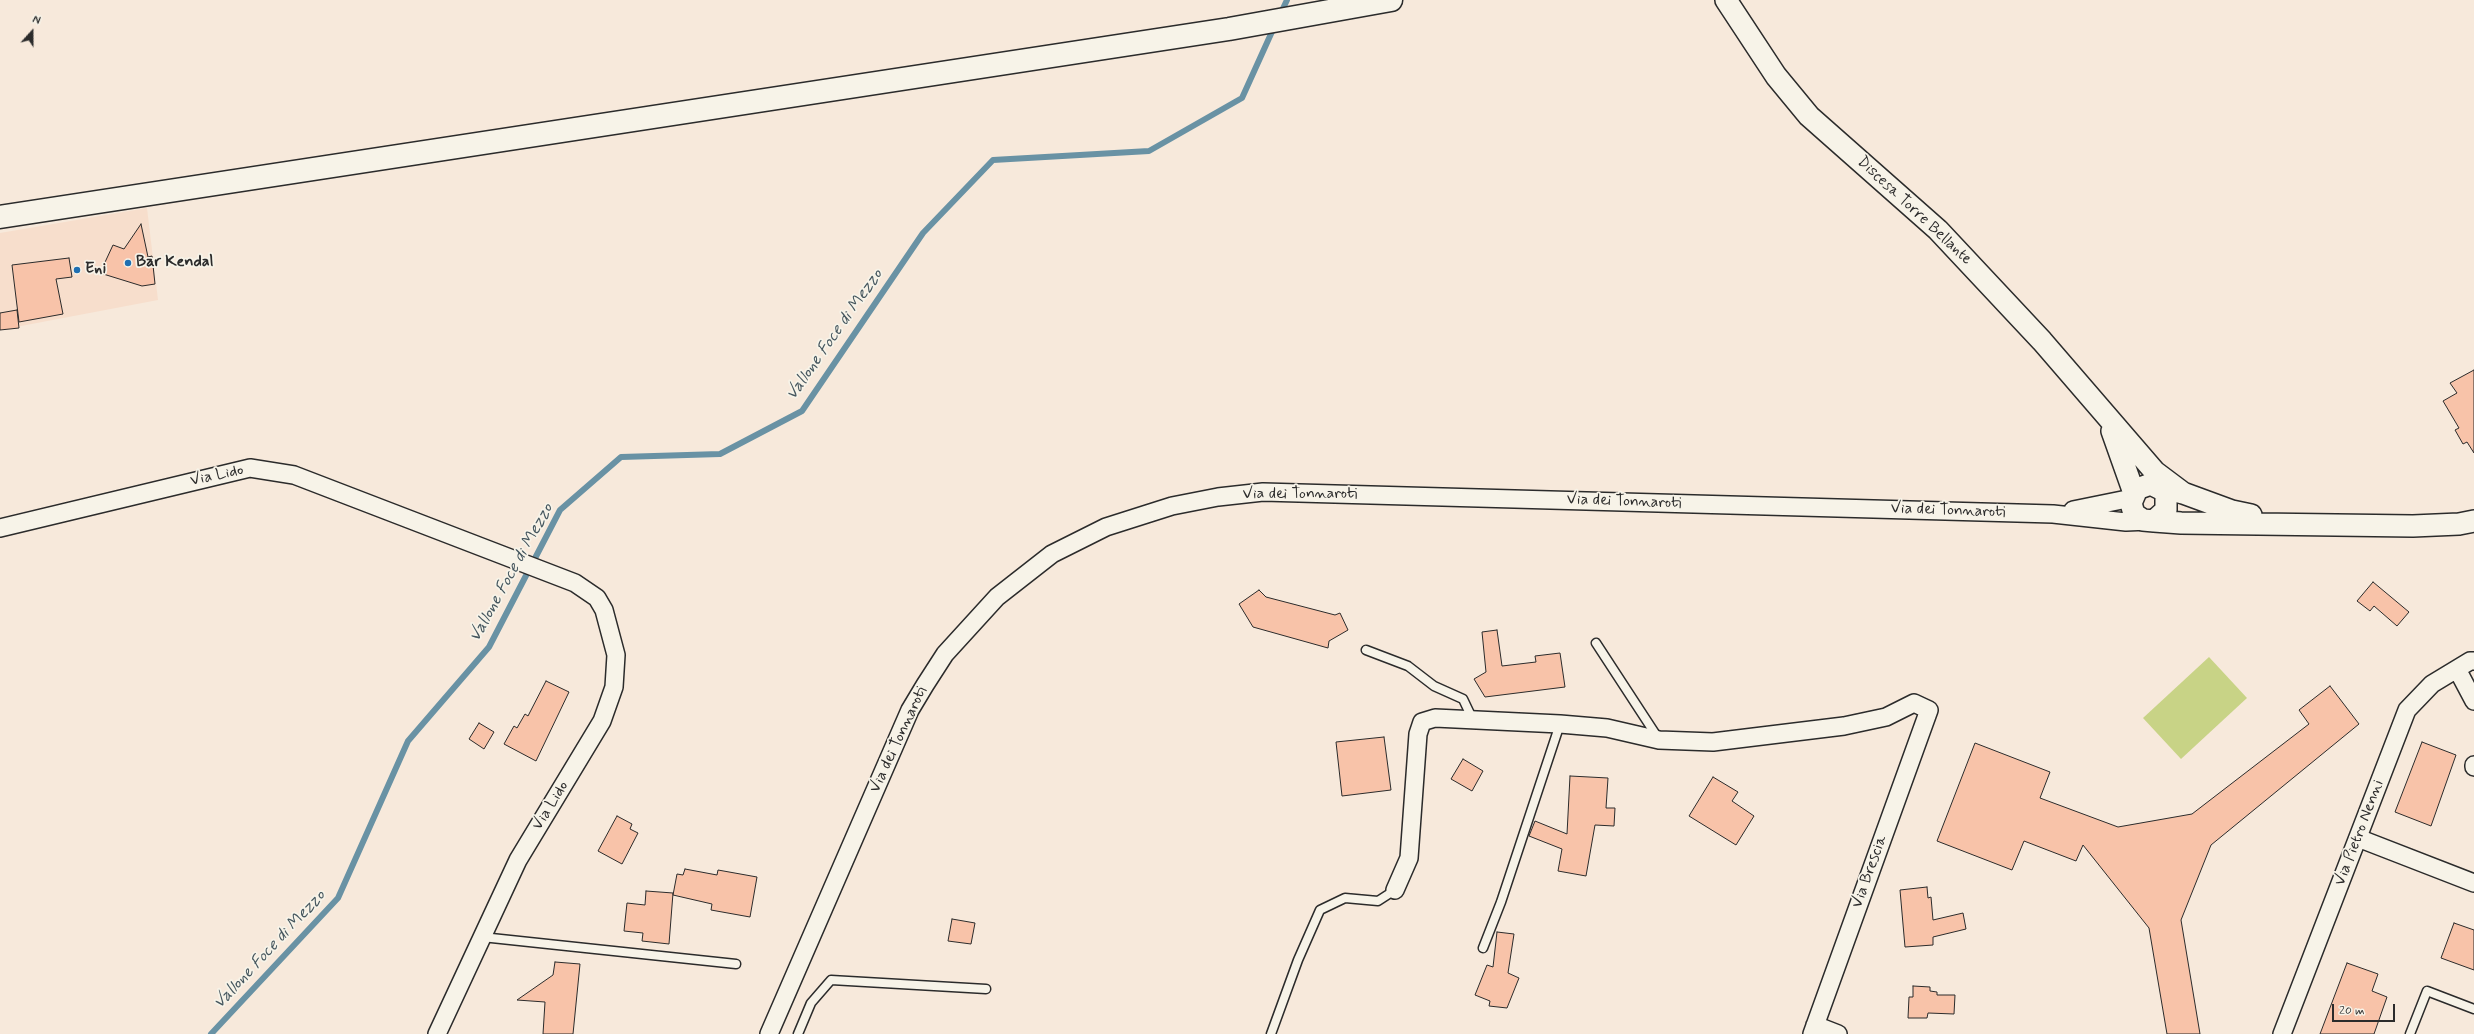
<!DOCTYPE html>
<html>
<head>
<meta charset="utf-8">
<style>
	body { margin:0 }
	#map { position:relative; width:2474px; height:1034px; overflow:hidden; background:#f7e9db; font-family:Mynerve,sans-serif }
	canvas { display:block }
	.north { position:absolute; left:12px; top:12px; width:40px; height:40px; -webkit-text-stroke:3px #f7f3e8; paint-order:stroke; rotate:21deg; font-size:11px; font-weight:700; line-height:16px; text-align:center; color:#2b2b2b }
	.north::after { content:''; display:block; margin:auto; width:14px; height:18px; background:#2b2b2b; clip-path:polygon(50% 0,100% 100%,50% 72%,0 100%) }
	.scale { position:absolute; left:2332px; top:1004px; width:63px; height:18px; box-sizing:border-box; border:2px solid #2b2b2b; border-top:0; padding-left:5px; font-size:12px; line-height:14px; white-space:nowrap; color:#2b2b2b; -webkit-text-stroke:3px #f7f3e8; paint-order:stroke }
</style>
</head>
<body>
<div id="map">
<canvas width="2474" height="1034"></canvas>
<div class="north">N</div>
<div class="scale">20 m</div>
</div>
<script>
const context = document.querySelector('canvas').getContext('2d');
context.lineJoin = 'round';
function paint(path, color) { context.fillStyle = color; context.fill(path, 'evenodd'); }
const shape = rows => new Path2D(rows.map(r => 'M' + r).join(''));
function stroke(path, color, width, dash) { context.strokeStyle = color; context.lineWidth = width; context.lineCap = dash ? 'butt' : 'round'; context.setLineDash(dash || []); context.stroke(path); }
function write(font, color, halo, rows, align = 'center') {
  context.font = font + ' Mynerve,sans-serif'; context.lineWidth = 3.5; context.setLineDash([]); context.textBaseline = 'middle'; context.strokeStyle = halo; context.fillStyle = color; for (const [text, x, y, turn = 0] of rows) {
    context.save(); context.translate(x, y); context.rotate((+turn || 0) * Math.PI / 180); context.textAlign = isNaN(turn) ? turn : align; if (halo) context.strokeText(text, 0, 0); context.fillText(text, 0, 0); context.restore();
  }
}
const built = shape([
	[147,208,158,300,0,330,0,233]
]);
const green = shape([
	[2209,657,2247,698,2181,759,2143,718]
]);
const stream = shape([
	[1280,15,1287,0],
	[211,1034,338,898,408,741,489,647,560,510,621,457,720,454,802,411,923,233,993,160,1149,151,1242,98,1275,25]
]);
const building = shape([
	[141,224,148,257,152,256,155,284,142,286,100,273,113,245,124,249,141,224],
	[69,258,72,277,56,279,63,314,19,322,12,265,69,258],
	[17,310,19,328,0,330,0,313,17,310],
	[2474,370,2474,453,2467,442,2463,444,2455,430,2459,428,2443,401,2457,393,2450,383,2474,370],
	[2373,582,2409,612,2397,626,2374,606,2370,611,2357,601,2373,582],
	[1259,590,1266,597,1335,615,1340,613,1348,630,1329,641,1328,648,1253,627,1239,604,1259,590],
	[1497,630,1502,666,1536,662,1535,656,1560,653,1565,687,1485,697,1474,679,1486,672,1482,632,1497,630],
	[546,681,569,692,536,761,504,744,514,726,517,728,525,714,528,716,546,681],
	[2330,686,2359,724,2211,845,2181,920,2200,1034,2167,1034,2149,928,2083,845,2076,861,2024,841,2012,870,1937,841,1975,743,2050,772,2040,798,2118,827,2192,814,2309,724,2299,710,2330,686],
	[479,723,494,732,484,749,469,739,479,723],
	[1384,737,1391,790,1342,796,1336,742,1384,737],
	[2422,742,2456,755,2431,826,2395,812,2422,742],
	[1463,759,1483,771,1472,791,1451,779,1463,759],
	[1570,776,1608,778,1606,808,1615,808,1614,826,1595,825,1586,876,1558,871,1562,849,1529,836,1535,821,1567,834,1570,776],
	[1713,777,1738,792,1732,801,1754,816,1736,845,1689,816,1713,777],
	[617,816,632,824,630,829,638,833,622,864,598,851,617,816],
	[685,869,717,875,718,870,757,877,750,917,711,910,712,904,673,895,677,874,683,875,685,869],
	[1927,887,1928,898,1931,897,1933,920,1963,913,1966,929,1933,937,1933,945,1905,947,1900,890,1927,887],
	[646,891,673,893,669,944,642,941,643,933,624,931,627,903,645,905,646,891],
	[952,919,975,923,971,944,948,941,952,919],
	[2454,923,2474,930,2474,970,2441,958,2454,923],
	[1497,932,1514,934,1508,973,1519,978,1507,1008,1489,1006,1490,1001,1475,995,1487,965,1493,967,1497,932],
	[555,962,580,964,573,1034,543,1034,545,1002,517,1000,553,975,555,962],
	[2347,963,2378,974,2372,991,2387,997,2374,1034,2320,1034,2347,963],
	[1913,986,1930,987,1930,991,1937,992,1937,995,1955,995,1954,1014,1928,1013,1927,1018,1908,1018,1909,997,1913,997,1913,986]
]);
const service = shape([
	[1596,643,1658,738],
	[1366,650,1408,666,1434,686,1463,699,1473,720],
	[482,937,736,964],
	[1483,948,1501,902,1560,724],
	[798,1034,811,1003,831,980,986,989],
	[1271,1034,1298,960,1320,910,1345,898,1378,901,1395,890],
	[2410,1034,2427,991,2474,1009]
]);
const minor = shape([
	[2073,510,2132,498],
	[0,528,250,468,294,475,575,583,597,598,604,610,616,655,614,687,602,721,518,860,437,1034],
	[2457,669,2474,701],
	[2474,765,2474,767],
	[2358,838,2474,883],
	[1395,890,1409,858,1418,734,1422,722,1435,718,1560,724,1607,728,1659,740,1713,742,1844,726,1886,717,1914,703,1929,710,1812,1034],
	[1815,1025,1838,1034],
	[769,1034,910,710,925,685,945,654,997,597,1052,554,1106,527,1172,506,1218,497,1263,492,2053,514,2126,522,2149,521],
	[2282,1034,2407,710,2432,684,2470,661,2474,661]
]);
const tertiary = shape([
	[1726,0,1776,76,1809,116,1938,230,2042,341,2155,472,2183,493],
	[2112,431,2134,493],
	[2153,485,2163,490,2166,494,2166,510,2154,521,2143,520,2134,514,2131,503,2137,489,2148,485,2153,485,2183,493,2232,511,2251,515],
	[2154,521,2181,523,2413,526,2459,524,2474,521]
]);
const secondary = shape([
	[0,217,1229,29,1391,0]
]);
const markers = [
	[128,263,4,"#1f6fb2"],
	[77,270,4,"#1f6fb2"]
];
const streetNames = [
	["Discesa Torre Bellante",1914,211,43],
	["Via Lido",217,476,-12],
	["Via dei Tonnaroti",1300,495],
	["Via dei Tonnaroti",1624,502,2],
	["Via dei Tonnaroti",1948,511,2],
	["Via dei Tonnaroti",899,740,-65],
	["Via Lido",551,806,-58],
	["Via Pietro Nenni",2360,833,-69],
	["Via Brescia",1870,872,-70]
];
const poiNames = [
	["Bar Kendal",136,263],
	["Eni",85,270]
];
const waterNames = [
	["Vallone Foce di Mezzo",835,335,-55],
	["Vallone Foce di Mezzo",512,573,-61],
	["Vallone Foce di Mezzo",270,950,-47]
];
paint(built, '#f7decc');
paint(green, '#c8d386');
stroke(stream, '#6992a4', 6);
paint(building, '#f8c3a9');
stroke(building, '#2b2b2b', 1);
stroke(service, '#2b2b2b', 11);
stroke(minor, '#2b2b2b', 20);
stroke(tertiary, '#2b2b2b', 24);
stroke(secondary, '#2b2b2b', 25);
stroke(service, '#f7f3e8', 8);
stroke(minor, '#f7f3e8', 17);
stroke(tertiary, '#f7f3e8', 21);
stroke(secondary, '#f7f3e8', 22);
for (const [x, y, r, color] of markers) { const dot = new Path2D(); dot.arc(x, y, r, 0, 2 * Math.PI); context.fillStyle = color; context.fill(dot); stroke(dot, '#f7f3e8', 1.5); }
write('16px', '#2b2b2b', '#f7f3e8', streetNames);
write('bold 16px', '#2b2b2b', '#f7f3e8', poiNames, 'left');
write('italic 17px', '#45565e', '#f7f3e8', waterNames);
</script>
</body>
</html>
